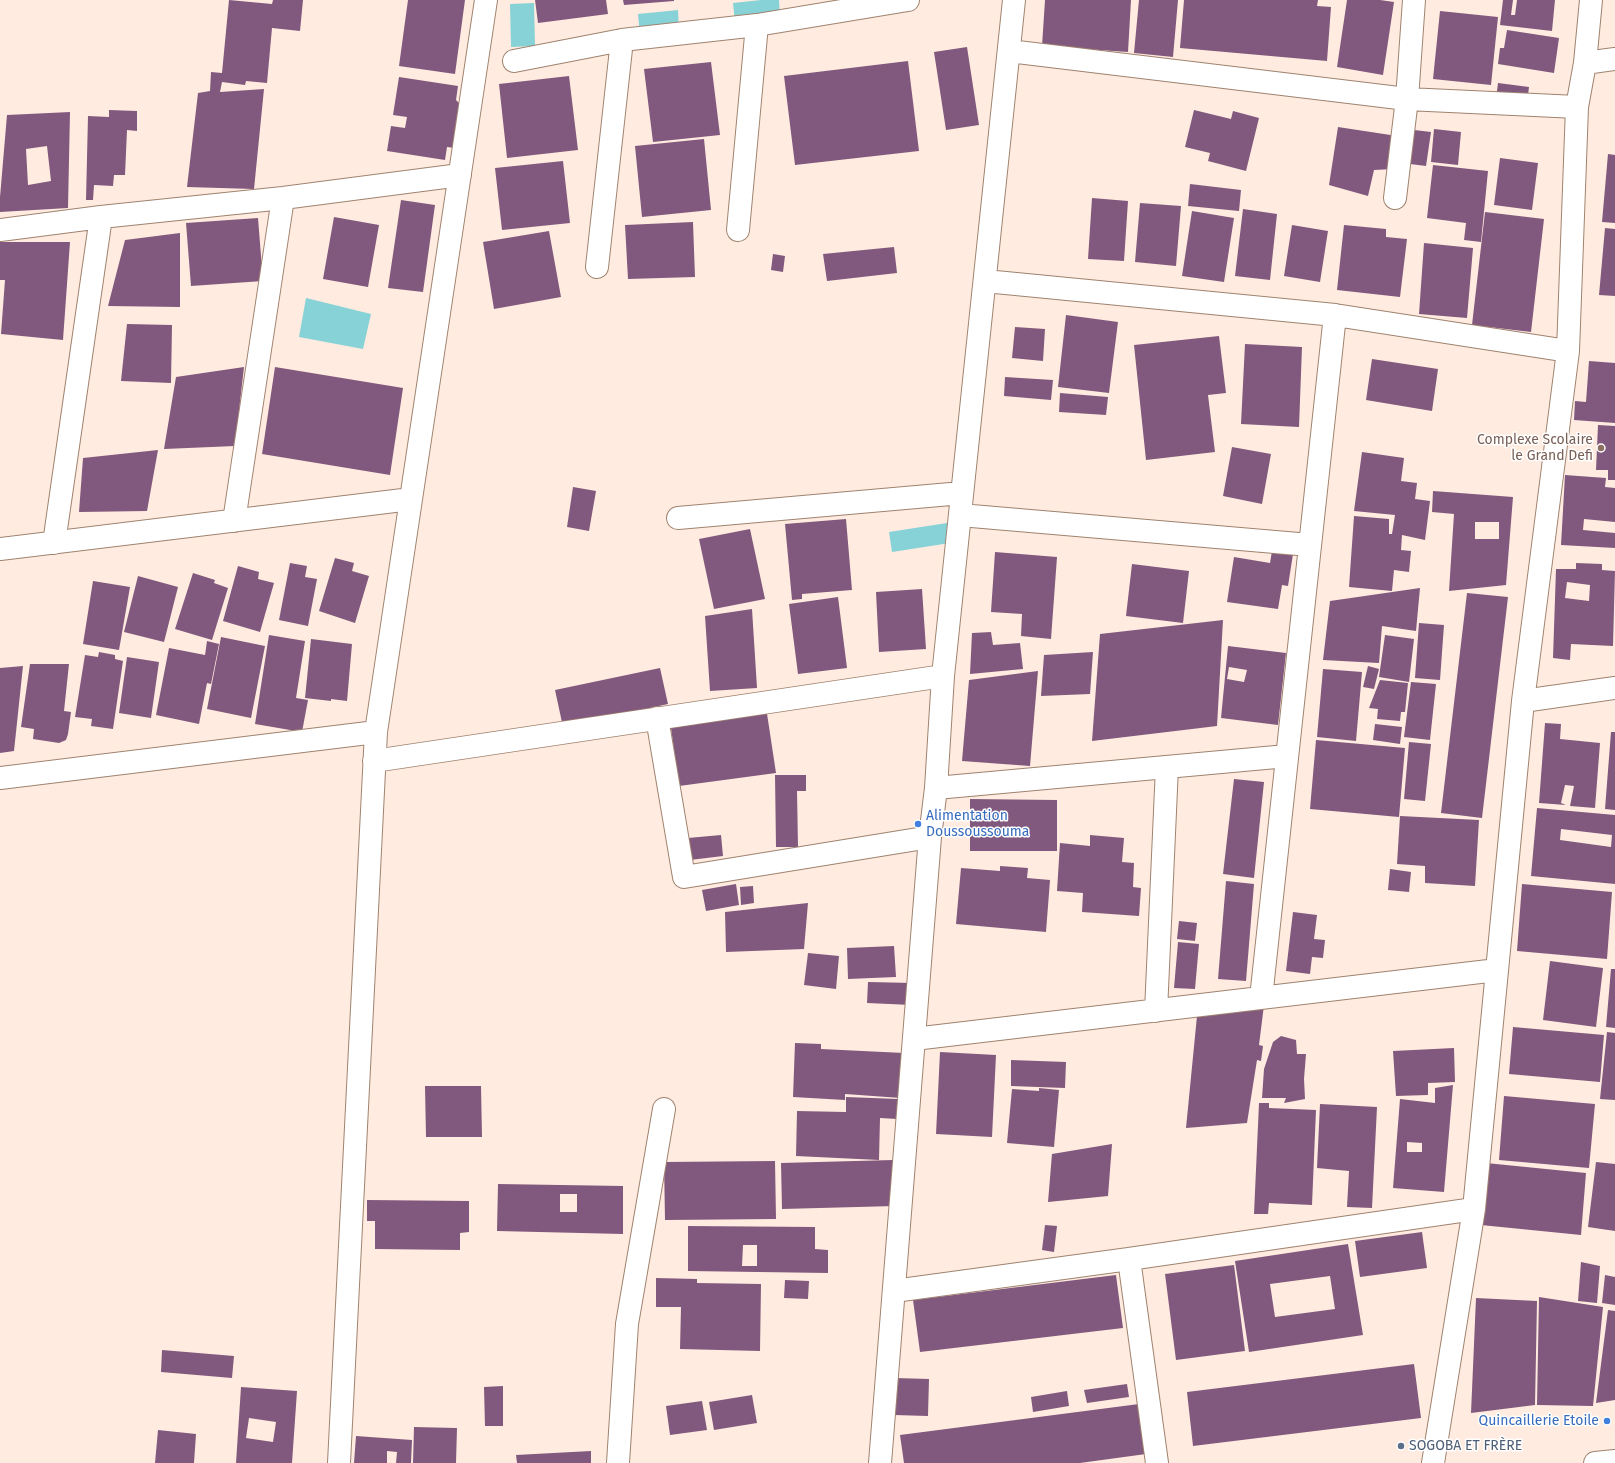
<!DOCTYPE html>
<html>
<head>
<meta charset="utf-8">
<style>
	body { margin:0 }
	canvas { display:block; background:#ffebdf }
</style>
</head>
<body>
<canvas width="1615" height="1463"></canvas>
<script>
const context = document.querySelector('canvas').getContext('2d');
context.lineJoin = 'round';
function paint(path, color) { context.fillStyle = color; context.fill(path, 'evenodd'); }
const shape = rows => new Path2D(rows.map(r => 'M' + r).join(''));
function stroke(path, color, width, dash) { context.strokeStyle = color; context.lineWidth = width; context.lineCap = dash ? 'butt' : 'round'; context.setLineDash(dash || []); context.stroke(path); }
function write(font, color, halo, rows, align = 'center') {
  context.font = font + ' "Fira Sans",sans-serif'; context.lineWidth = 3; context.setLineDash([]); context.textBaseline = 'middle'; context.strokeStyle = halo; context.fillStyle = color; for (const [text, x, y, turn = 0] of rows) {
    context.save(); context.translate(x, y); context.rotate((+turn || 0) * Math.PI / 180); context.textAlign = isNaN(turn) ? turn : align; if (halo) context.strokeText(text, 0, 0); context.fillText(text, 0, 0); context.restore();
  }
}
const water = shape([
	[761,0,779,0,780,16,735,23,733,3],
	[534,3,535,46,511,47,510,4],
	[678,10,679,31,640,35,638,14],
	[306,298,371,314,363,349,299,337],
	[947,523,950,543,892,552,889,532]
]);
const building = shape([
	[229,0,272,4,273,0,303,0,300,31,272,28,267,83,246,81,245,85,222,82,220,92,264,89,254,189,187,187,198,93,210,91,211,72,222,73],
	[408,0,465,0,455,74,399,66],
	[535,0,606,0,608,14,538,23],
	[623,0,674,0,674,1,624,5],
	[1045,0,1131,0,1128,52,1042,46],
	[1139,0,1178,0,1173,57,1134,53],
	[1184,0,1318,0,1317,6,1331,7,1327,61,1180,48],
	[1347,0,1380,0,1394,2,1383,75,1337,67],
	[1503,0,1513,0,1511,15,1515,15,1517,0,1555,0,1552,31,1500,25],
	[1440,11,1498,17,1491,85,1433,79],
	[1507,30,1559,38,1554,73,1498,64,1500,48,1504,48],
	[967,47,979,125,946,130,934,52],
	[908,61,919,151,795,165,784,76],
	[711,62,720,135,653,142,644,69],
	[569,76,578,150,507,158,499,84],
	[399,77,458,86,456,100,461,105,455,148,447,147,445,160,387,151,391,126,405,128,407,117,393,115],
	[1498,83,1529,87,1527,103,1496,99],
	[109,110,137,111,137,131,127,130,125,175,114,175,113,186,94,185,93,200,86,200,88,116,109,117],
	[1194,110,1231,119,1233,111,1259,118,1246,171,1208,161,1210,153,1185,147],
	[70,112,68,208,0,212,0,197,7,115],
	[47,146,51,181,28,185,26,149],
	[1338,127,1397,136,1393,169,1374,170,1368,196,1329,185],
	[1406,129,1431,132,1426,166,1402,163],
	[1434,129,1461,132,1458,165,1431,162],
	[704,139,711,210,642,217,635,146],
	[1608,154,1615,155,1615,223,1602,222],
	[1500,158,1538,163,1532,210,1494,205],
	[563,161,570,223,502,230,495,168],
	[1433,165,1488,171,1481,242,1464,240,1466,223,1427,218],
	[1190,184,1241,190,1239,211,1188,206],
	[1092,198,1128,201,1124,261,1088,259],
	[401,200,435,205,423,292,388,288],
	[1140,203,1181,206,1176,266,1135,262],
	[1243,209,1277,214,1270,280,1235,276],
	[1192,211,1234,218,1224,282,1182,276],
	[1485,212,1544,219,1531,332,1472,325],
	[334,217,379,225,368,287,323,279],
	[258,218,263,281,191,286,186,223],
	[693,222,695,277,628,279,625,225],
	[1292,225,1328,231,1320,282,1284,276],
	[1344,225,1386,229,1386,237,1407,239,1400,297,1337,290],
	[1605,228,1615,229,1615,296,1599,295],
	[549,231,561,297,494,309,483,242],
	[180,233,180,307,108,306,125,240],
	[0,242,70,242,63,340,1,334,5,280,0,280],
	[1424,243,1473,248,1467,318,1419,314],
	[894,247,897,273,827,281,823,254],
	[773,254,785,256,783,272,771,270],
	[1066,315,1118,322,1109,393,1058,387],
	[127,324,172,325,171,383,121,381],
	[1015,327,1045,329,1043,361,1012,358],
	[1219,336,1226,393,1208,395,1215,452,1146,460,1134,345],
	[1245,344,1302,347,1299,427,1241,424],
	[1372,359,1438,369,1432,411,1366,400],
	[1589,361,1615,363,1615,423,1574,420,1575,401,1586,402],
	[244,367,235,446,164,449,176,377],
	[275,367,403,388,390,475,262,454],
	[1005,377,1053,380,1051,400,1004,396],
	[1060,393,1108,397,1106,415,1059,412],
	[1598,425,1615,426,1615,480,1608,480,1608,470,1596,470],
	[1232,447,1271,454,1262,504,1223,496],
	[158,450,147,511,79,512,83,458],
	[1362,452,1404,458,1401,481,1417,483,1415,499,1430,501,1425,540,1402,535,1401,550,1411,551,1409,572,1394,570,1392,591,1349,587,1354,516,1389,519,1389,534,1392,534,1395,515,1354,511],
	[1565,475,1606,478,1605,487,1615,488,1615,522,1584,519,1583,530,1615,533,1615,548,1561,545],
	[573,487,596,491,589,531,567,527],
	[1433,491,1513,497,1506,585,1449,591,1454,514,1432,512],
	[1475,522,1499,522,1499,539,1475,539],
	[846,519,852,590,802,594,802,599,792,600,785,524],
	[750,529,765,599,714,609,699,539],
	[1272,551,1293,554,1288,586,1282,585,1278,609,1227,602,1234,557,1270,563],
	[995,552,1057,557,1051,639,1021,636,1022,614,991,612],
	[335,558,354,563,352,571,369,576,355,623,319,611],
	[290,563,307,566,305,577,317,579,308,626,279,620],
	[1576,563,1602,564,1602,570,1615,571,1613,646,1571,644,1570,660,1553,658,1556,569,1576,569],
	[1567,582,1590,585,1589,601,1565,598],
	[1132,564,1189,571,1183,623,1126,616],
	[238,566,259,572,258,579,274,583,260,632,223,621],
	[193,573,215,580,214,583,228,588,212,640,175,629],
	[138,576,178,587,164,642,124,632],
	[93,581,130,587,119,650,83,644],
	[1420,588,1416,631,1382,626,1379,663,1323,660,1330,601],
	[922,589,926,649,879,652,876,592],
	[1467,593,1508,597,1482,818,1441,813],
	[838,597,847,668,798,674,789,604],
	[752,609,757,688,710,691,705,616],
	[1223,620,1217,726,1092,741,1100,634],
	[1419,623,1444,625,1440,680,1415,678],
	[991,632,993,645,1020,643,1023,669,970,674,972,633],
	[269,635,305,641,296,698,308,700,302,732,255,724],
	[1385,635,1414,639,1409,682,1379,677],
	[221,637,265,646,251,718,207,709],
	[311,639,352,644,347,701,331,699,331,701,305,698],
	[207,641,219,644,211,684,207,683,199,724,156,715,169,648,205,655],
	[1228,646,1286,653,1278,725,1221,718],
	[1229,667,1247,670,1244,682,1227,679],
	[99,652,115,655,115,659,123,661,113,729,91,726,92,719,75,717,85,655,98,657],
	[1093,652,1090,694,1041,696,1044,655],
	[127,657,159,662,151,718,119,713],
	[30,664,69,664,64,711,71,712,68,734,66,740,59,743,33,739,34,729,21,727],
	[23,666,14,751,0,753,0,668],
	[1368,666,1379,669,1374,689,1363,687],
	[660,668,668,704,563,727,555,690],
	[1323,669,1362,672,1356,741,1317,737],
	[1038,671,1030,766,962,761,969,680],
	[1380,680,1408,683,1405,712,1401,712,1400,721,1377,719,1378,709,1369,708],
	[1411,682,1436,684,1430,740,1404,737],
	[766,707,776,773,679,786,670,721],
	[1545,723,1561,724,1560,739,1600,743,1595,808,1570,806,1574,786,1565,785,1561,803,1566,805,1539,803],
	[1375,724,1402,727,1400,744,1373,740],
	[1611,732,1615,732,1615,810,1605,809],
	[1316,740,1405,748,1399,817,1310,809],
	[1409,742,1431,744,1425,801,1404,799],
	[775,775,806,775,806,791,797,791,798,847,776,847],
	[1234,779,1264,782,1254,878,1223,874],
	[970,799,1057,800,1057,851,970,851],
	[1537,808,1615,815,1615,884,1531,876],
	[1561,829,1612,835,1611,847,1560,840],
	[1400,816,1479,820,1475,886,1425,883,1425,866,1397,864],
	[721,835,723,856,690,860,688,838],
	[1090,835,1124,838,1122,862,1134,863,1133,887,1141,888,1139,916,1082,912,1083,893,1057,891,1060,843,1090,846],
	[1000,866,1028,868,1027,878,1050,880,1046,932,956,924,961,868,1000,871],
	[1390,869,1411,872,1409,892,1388,890],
	[1226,881,1254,884,1246,981,1218,979],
	[736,884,739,905,706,911,702,890],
	[1522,884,1612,892,1607,959,1517,951],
	[753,886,754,903,741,905,740,887],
	[808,903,804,949,726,952,725,912],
	[1293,912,1317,915,1314,939,1325,940,1323,958,1312,957,1310,974,1286,971],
	[1179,921,1197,923,1195,941,1177,939],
	[1178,942,1199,944,1195,989,1174,988],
	[894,946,896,977,848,979,847,948],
	[808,953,839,956,836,989,804,985],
	[1550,961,1603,968,1596,1027,1543,1020],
	[1611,969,1615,969,1615,1028,1606,1027],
	[868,982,913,983,912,1005,867,1003],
	[1264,1005,1259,1045,1263,1046,1261,1061,1257,1060,1247,1123,1186,1128,1197,1016],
	[1513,1027,1604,1035,1600,1082,1509,1074],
	[1607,1032,1615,1033,1615,1100,1600,1099],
	[1281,1036,1296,1040,1297,1054,1306,1054,1304,1079,1305,1099,1284,1103,1286,1098,1262,1098,1264,1069,1273,1042],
	[795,1043,821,1044,821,1049,904,1053,901,1098,845,1094,845,1100,793,1097],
	[1454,1048,1455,1082,1428,1083,1428,1095,1396,1096,1393,1051],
	[940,1052,996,1055,992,1137,936,1134],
	[1011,1060,1066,1062,1065,1088,1011,1086],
	[1453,1085,1444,1192,1393,1188,1400,1099,1435,1103,1435,1088],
	[1407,1142,1422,1143,1422,1152,1407,1152],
	[425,1086,481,1086,482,1137,426,1137],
	[1039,1088,1059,1090,1054,1147,1007,1143,1012,1089,1039,1091],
	[1504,1096,1595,1104,1589,1168,1499,1160],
	[846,1097,898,1099,897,1119,880,1118,879,1160,796,1156,797,1111,846,1112],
	[1259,1103,1269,1103,1269,1108,1316,1110,1312,1205,1269,1203,1268,1214,1254,1214],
	[1320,1104,1377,1107,1372,1208,1347,1207,1349,1171,1317,1168],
	[1112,1144,1108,1196,1048,1202,1052,1154],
	[893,1160,895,1206,782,1209,781,1163],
	[775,1161,776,1219,665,1220,664,1162],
	[1596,1162,1615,1164,1615,1231,1588,1227],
	[1486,1163,1586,1173,1581,1235,1481,1225],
	[498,1184,623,1186,623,1234,497,1231],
	[560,1194,577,1194,577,1212,560,1212],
	[367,1200,469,1201,469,1232,460,1233,460,1250,375,1249,375,1221,367,1221],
	[1045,1225,1057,1226,1054,1252,1042,1250],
	[688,1226,815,1227,815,1249,828,1250,828,1273,688,1271],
	[743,1245,757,1245,757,1266,742,1266],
	[1422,1232,1427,1268,1360,1277,1355,1241],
	[1348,1244,1363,1335,1249,1352,1235,1261],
	[1330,1276,1335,1309,1275,1317,1270,1284],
	[1581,1262,1600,1266,1597,1303,1578,1301],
	[1234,1265,1245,1351,1176,1360,1165,1274],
	[1116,1275,1123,1328,920,1352,913,1300],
	[1605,1275,1615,1277,1615,1305,1602,1303],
	[656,1278,697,1279,697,1283,761,1284,760,1351,680,1349,681,1307,656,1307],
	[785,1280,809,1281,808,1299,784,1298],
	[1539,1297,1603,1307,1593,1406,1537,1405],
	[1476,1298,1537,1301,1535,1405,1471,1413],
	[1608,1310,1615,1311,1615,1400,1596,1403],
	[162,1350,234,1356,232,1378,161,1372],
	[1414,1364,1421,1418,1193,1446,1187,1392],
	[895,1378,929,1379,928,1416,894,1415],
	[1127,1384,1129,1397,1087,1403,1084,1390],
	[503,1386,503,1426,485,1426,484,1387],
	[241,1387,297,1391,292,1463,236,1463],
	[249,1418,276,1422,273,1442,246,1438],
	[1067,1391,1069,1406,1033,1412,1031,1397],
	[752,1395,757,1423,714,1430,709,1402],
	[702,1401,707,1430,670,1435,666,1406],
	[1139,1404,1146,1454,1080,1463,904,1463,900,1435],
	[414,1427,457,1428,456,1463,413,1463],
	[158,1430,196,1434,194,1463,155,1463],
	[356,1436,412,1440,411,1463,396,1463,397,1452,387,1451,387,1463,354,1463],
	[591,1451,591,1463,517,1463,516,1455]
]);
const minor = shape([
	[1009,51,1407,99,1577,107],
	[514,61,622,40,757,25,908,0],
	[1585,63,1615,59],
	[1395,198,1407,99,1414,0],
	[0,230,101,217,283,198,460,175],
	[738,230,757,25],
	[597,267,622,40],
	[985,281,1335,315,1568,351],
	[960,515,1310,545],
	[678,518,962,493],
	[234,521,283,198],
	[54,543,101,217],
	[0,549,411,499],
	[1523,701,1615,688],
	[657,718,684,877,930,837],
	[374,761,943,676],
	[0,778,376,732],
	[936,788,1287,756],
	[1261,998,1335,315],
	[1156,1011,1167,767],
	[914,1039,1497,970],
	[1129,1259,1157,1463],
	[894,1291,1129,1259,1474,1209],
	[339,1463,376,732,486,0],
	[618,1463,627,1324,664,1109],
	[880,1463,930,837,936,788,943,676,1014,0],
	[1433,1463,1474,1209,1523,701,1568,351,1577,107,1585,63,1591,0]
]);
const highway = shape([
	[1595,1463,1615,1461]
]);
const markers = [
	[1601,448,4,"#8d6e63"],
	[918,824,4,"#3f7fe0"],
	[1607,1421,4,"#3f7fe0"],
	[1401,1446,4,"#5c6f8a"]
];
const educationNames = [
	["Complexe Scolaire",1593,440],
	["le Grand Defi",1593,456]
];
const shopNames = [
	["Alimentation",926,816],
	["Doussoussouma",926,832],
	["Quincaillerie Etoile",1599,1421,"right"]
];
const serviceNames = [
	["SOGOBA ET FRÈRE",1409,1446]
];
paint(water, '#87d2d6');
paint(building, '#82597e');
stroke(minor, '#9f8370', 24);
stroke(highway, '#9f8370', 24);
stroke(minor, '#fff', 22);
stroke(highway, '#fff', 22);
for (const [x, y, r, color] of markers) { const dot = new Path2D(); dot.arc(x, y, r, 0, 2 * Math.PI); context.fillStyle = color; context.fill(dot); stroke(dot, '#fff', 1.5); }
write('14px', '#785e54', '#fff', educationNames, 'right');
write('14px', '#366cbe', '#fff', shopNames, 'left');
write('14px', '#4e5e75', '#fff', serviceNames, 'left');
</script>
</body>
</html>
